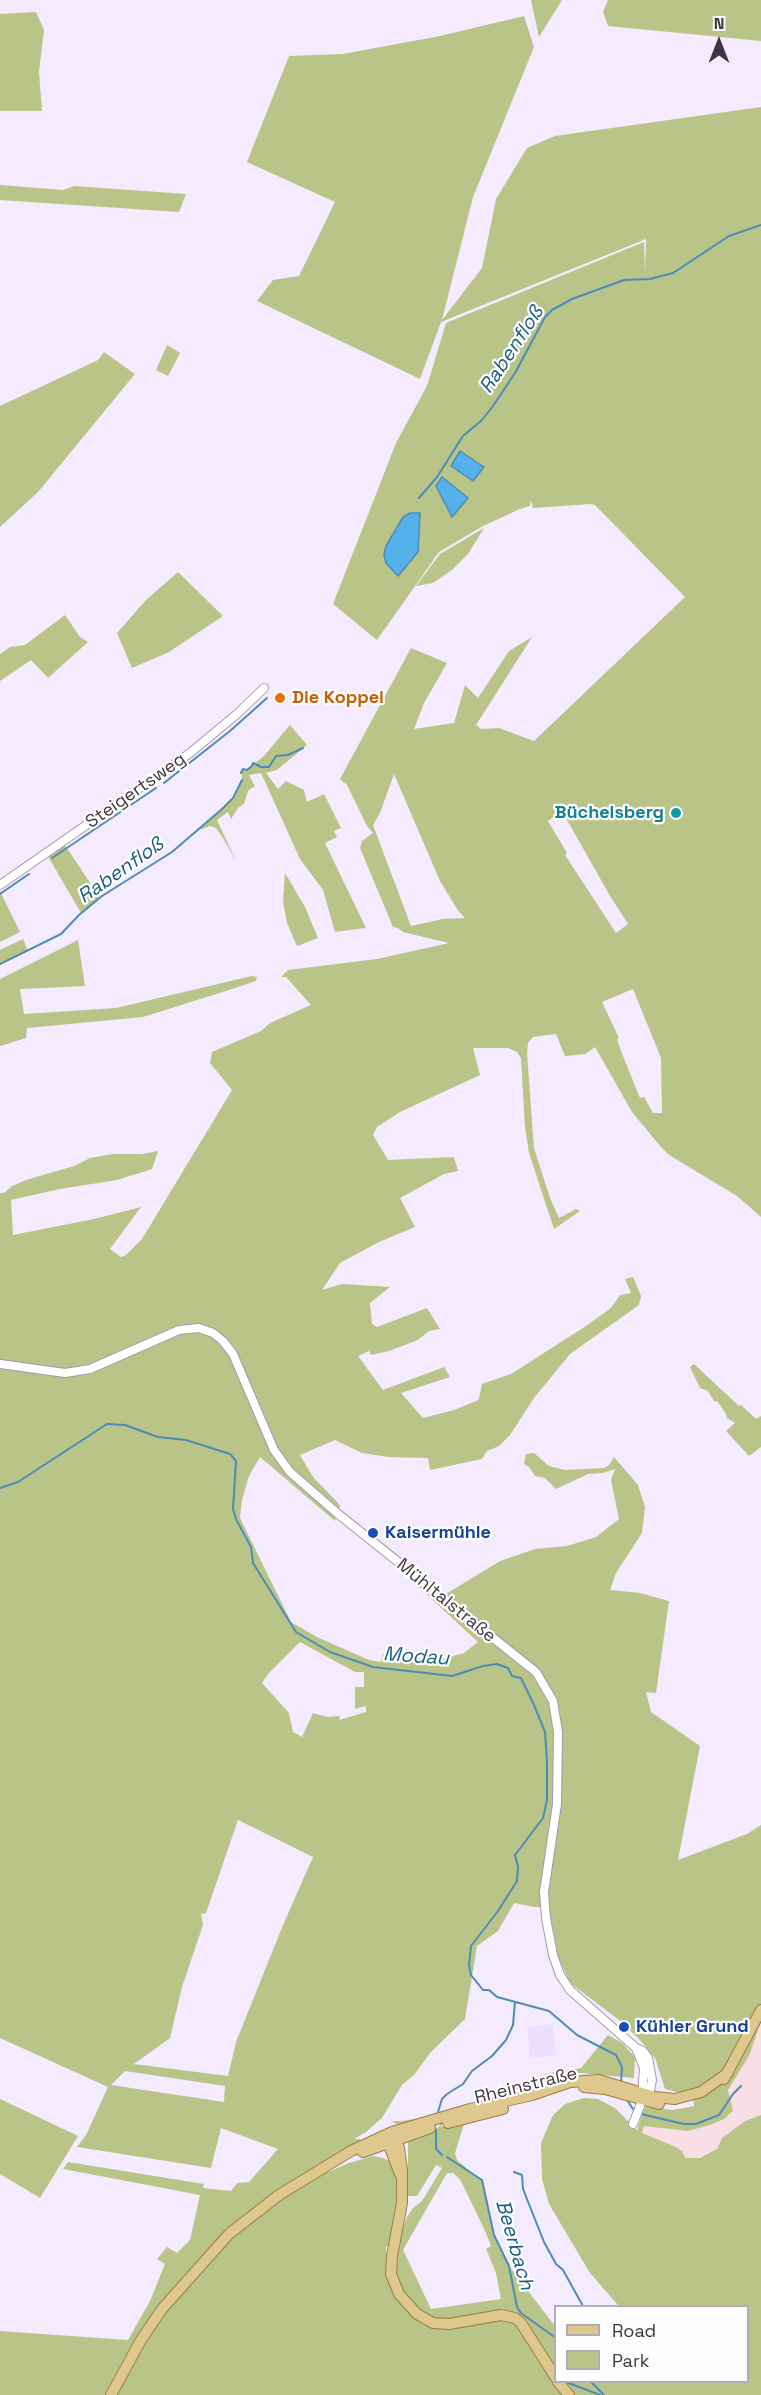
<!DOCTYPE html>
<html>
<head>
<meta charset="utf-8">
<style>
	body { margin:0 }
	#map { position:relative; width:761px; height:2395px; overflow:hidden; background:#f5ebff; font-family:"Space Grotesk",sans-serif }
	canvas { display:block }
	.legend { position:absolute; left:554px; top:2305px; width:195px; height:78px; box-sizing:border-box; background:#fdfdfd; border:2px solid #b0aeb2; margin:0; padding:8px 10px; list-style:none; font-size:18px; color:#3c3741 }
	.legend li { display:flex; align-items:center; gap:12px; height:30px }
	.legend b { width:30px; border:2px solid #b0aeb2 }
	.north { position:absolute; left:689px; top:12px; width:60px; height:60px; -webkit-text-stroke:4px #fdfdfd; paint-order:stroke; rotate:0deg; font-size:16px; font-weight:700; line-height:24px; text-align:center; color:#3c3741 }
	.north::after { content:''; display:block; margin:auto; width:21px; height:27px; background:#3c3741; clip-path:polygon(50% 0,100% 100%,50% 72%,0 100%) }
</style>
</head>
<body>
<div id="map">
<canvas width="761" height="2395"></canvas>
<ul class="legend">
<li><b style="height:8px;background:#dfc88d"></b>Road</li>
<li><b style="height:16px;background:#b9c488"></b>Park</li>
</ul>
<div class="north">N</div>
</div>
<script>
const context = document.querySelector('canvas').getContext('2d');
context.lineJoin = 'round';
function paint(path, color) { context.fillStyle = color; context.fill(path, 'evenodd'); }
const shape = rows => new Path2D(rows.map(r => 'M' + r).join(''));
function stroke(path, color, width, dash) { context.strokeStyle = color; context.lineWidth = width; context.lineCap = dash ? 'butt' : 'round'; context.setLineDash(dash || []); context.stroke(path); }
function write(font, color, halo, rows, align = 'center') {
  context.font = font + ' "Space Grotesk",sans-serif'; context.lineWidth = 4.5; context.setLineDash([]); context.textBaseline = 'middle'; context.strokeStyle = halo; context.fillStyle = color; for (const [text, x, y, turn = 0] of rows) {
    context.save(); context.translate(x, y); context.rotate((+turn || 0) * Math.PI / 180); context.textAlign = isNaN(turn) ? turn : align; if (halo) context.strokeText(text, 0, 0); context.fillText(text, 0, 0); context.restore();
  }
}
const commercial = shape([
	[761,2021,761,2115,744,2121,722,2138,717,2149,700,2158,685,2158,642,2133,644,2125,688,2131,710,2125,724,2119,733,2112,728,2090,733,2085]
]);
const built = shape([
	[553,2024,556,2055,530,2058,527,2027]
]);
const green = shape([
	[531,0,562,0,539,37],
	[608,0,761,0,761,41,608,26,603,12],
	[36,12,44,30,39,72,42,111,0,111,0,14],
	[524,16,534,47,473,197,442,320,482,268,496,199,527,148,555,136,761,107,761,1217,737,1196,669,1155,661,1147,632,1112,595,1047,585,1054,565,1056,556,1034,533,1037,528,1043,527,1053,534,1148,550,1198,559,1218,576,1209,580,1211,554,1229,529,1153,525,1127,521,1058,517,1052,508,1048,473,1048,480,1075,400,1112,377,1127,373,1135,388,1160,454,1157,458,1171,444,1174,400,1198,415,1227,379,1242,340,1263,322,1290,342,1284,390,1287,370,1303,372,1324,377,1327,427,1308,440,1329,429,1331,418,1340,389,1351,371,1355,369,1351,358,1356,383,1390,444,1367,450,1377,401,1393,423,1418,454,1410,476,1401,479,1399,482,1384,511,1374,583,1328,611,1308,620,1295,631,1293,625,1279,633,1277,641,1296,639,1305,570,1354,534,1398,510,1435,499,1446,487,1451,482,1459,430,1470,428,1458,389,1457,362,1453,335,1440,300,1455,313,1477,340,1505,335,1521,260,1457,249,1476,242,1500,240,1518,291,1622,317,1637,369,1660,381,1662,383,1654,411,1658,446,1658,464,1653,478,1642,410,1579,410,1572,441,1597,500,1561,535,1549,567,1546,596,1537,619,1519,611,1480,615,1469,603,1473,588,1474,556,1489,545,1478,535,1476,529,1467,524,1464,526,1454,534,1453,549,1466,565,1470,604,1468,609,1465,614,1457,638,1485,645,1507,642,1533,616,1573,610,1590,640,1593,669,1601,656,1693,646,1692,651,1712,700,1746,678,1860,747,1834,761,1825,761,2021,749,2056,728,2090,733,2111,724,2119,710,2125,688,2131,644,2126,642,2133,676,2147,682,2151,685,2158,700,2158,717,2149,722,2138,745,2121,761,2115,761,2395,0,2395,0,2331,128,2340,150,2301,165,2264,157,2259,167,2247,177,2253,190,2240,200,2195,63,2169,68,2162,204,2184,203,2188,231,2191,237,2183,249,2182,278,2149,221,2128,211,2168,77,2147,86,2135,108,2087,0,2038,0,1193,4,1193,12,1186,26,1180,74,1166,90,1158,113,1154,142,1154,158,1151,152,1169,117,1180,60,1189,11,1200,13,1235,94,1219,141,1207,110,1249,121,1257,126,1255,142,1239,232,1090,210,1063,212,1052,261,1031,270,1023,311,1005,286,977,281,977,288,970,377,959,449,943,403,932,398,928,393,927,360,848,362,841,373,833,367,826,347,785,340,779,411,648,447,663,424,703,414,729,454,723,465,685,478,698,509,651,532,637,476,725,481,729,499,728,534,741,685,597,595,505,590,504,533,508,531,500,530,506,520,509,483,526,439,552,377,640,333,604,396,443,427,386,446,323,644,242,645,273,646,239,441,322,420,379,257,301,273,280,299,276,335,202,247,162,289,56,343,54,440,36],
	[394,774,440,881,457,909,465,918,443,919,411,926,373,825,380,813],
	[562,811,610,896,628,924,616,933,565,855,567,853,548,821],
	[633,989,661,1058,662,1113,653,1113,644,1097,640,1098,621,1051,617,1039,619,1038,602,1002],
	[300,1642,355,1672,364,1672,364,1687,355,1687,355,1709,366,1706,366,1712,339,1720,340,1716,327,1717,313,1713,302,1737,293,1732,289,1713,262,1683,268,1674],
	[238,1820,313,1857,283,1925,236,2042,228,2076,134,2064,170,2038,182,1987,203,1925,201,1914,206,1913],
	[514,1903,534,1907,549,1907,558,1956,570,1983,619,2020,640,2040,655,2058,665,2089,677,2092,692,2090,694,2106,673,2110,645,2107,637,2130,615,2108,598,2099,584,2098,565,2104,553,2115,541,2143,542,2179,549,2204,590,2273,618,2305,616,2306,748,2306,748,2382,556,2382,555,2326,509,2266,494,2235,483,2182,457,2160,455,2153,464,2124,441,2127,444,2114,402,2121,392,2121,398,2125,442,2115,439,2127,415,2135,408,2140,408,2196,417,2196,436,2165,442,2168,422,2201,413,2208,407,2217,392,2256,386,2254,386,2247,390,2245,398,2198,398,2188,395,2175,389,2161,383,2158,373,2156,349,2163,321,2175,315,2166,361,2142,360,2139,354,2139,366,2132,382,2118,402,2085,414,2075,430,2053,465,2019,477,1946,498,1931],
	[125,2071,225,2086,224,2102,111,2085],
	[447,2173,453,2173,460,2179,486,2233,491,2246,486,2249,496,2273,501,2299,431,2309,403,2250],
	[0,185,63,190,74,186,186,194,179,212,0,200],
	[167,345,180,353,168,376,156,370],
	[104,352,135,374,38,492,0,527,0,406,98,360],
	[484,528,468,554,452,570,433,583,416,586,440,554],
	[178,572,223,616,169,652,132,668,117,633,146,600],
	[65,615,80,637,88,642,48,678,31,660,0,681,0,654,10,647,25,645],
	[290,725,307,745,277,770,266,773,278,789,286,781,304,790,307,802,324,794,341,828,334,831,337,837,325,843,366,928,335,932,323,890,300,859,261,773,249,775,255,786,248,791,244,804,238,808,231,819,228,812,217,820,236,861,223,838,216,828,210,826,199,830,233,798,242,780,242,770,245,771,264,756],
	[63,842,100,898,81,913,46,853],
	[285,873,305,907,318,938,297,946,287,923,283,901],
	[0,891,20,932,0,942],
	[23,939,28,951,0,964,0,950],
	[78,940,85,986,20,989,24,1014,116,1008,252,976,257,977,256,981,232,989,143,1017,27,1028,26,1038,0,1046,0,979],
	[694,1364,739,1406,741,1405,756,1419,761,1416,761,1447,749,1456,726,1431,735,1423,727,1418,726,1414,718,1402,714,1401,708,1391,700,1388,690,1367],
	[608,2035,622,2043,635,2057,634,2078,580,2073,549,2079,493,2097,497,2092,523,2082,549,2073,581,2068],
	[0,2099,78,2136,40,2198,0,2174]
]);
const water = shape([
	[460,451,484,467,473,481,451,466,460,451],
	[442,477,468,498,452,517,436,486,442,477],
	[410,513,420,513,418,552,398,576,386,563,384,555,386,546,403,517,410,513]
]);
const stream = shape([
	[419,498,437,477,463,436,482,420,493,406,515,373,545,317,552,310,572,299,624,280,650,279,673,273,729,236,761,225],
	[241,773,243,769,247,770,252,766,253,763,261,767,269,767,276,756,288,755,303,748],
	[164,783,230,731,267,698],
	[52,858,156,788],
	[0,894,29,874],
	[0,964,61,934,79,915,102,896,172,852,222,809,233,798,242,780],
	[0,1488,18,1482,107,1424,125,1425,158,1437,186,1440,230,1454,236,1461,233,1509,236,1519,251,1547,253,1563,296,1632,330,1652,373,1667,452,1676,483,1666,497,1664,508,1668,512,1676,521,1678,534,1705,545,1732,547,1762,547,1800,543,1818,515,1855,518,1867,517,1881,498,1911,471,1946,469,1965,471,1975,483,1990,489,1990,497,1997,549,2011,577,2035,616,2055,622,2067,621,2083],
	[627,2100,633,2109,645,2115,684,2124,696,2124,719,2115,733,2094,741,2086],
	[438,2112,442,2099,447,2094,463,2084,472,2071,492,2056,506,2040,513,2025,515,2002],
	[436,2130,436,2149,442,2155],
	[447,2157,482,2180,494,2235,509,2266,517,2307,521,2313,556,2338],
	[514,2172,522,2175,523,2189,544,2242,556,2264,563,2270,583,2306],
	[566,2382,600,2395],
	[591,2382,604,2395]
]);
const minor = shape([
	[0,885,190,753,237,714,264,688],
	[0,1364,65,1373,90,1369,179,1330,199,1328,213,1333,223,1341,233,1354,274,1450,290,1472,337,1513,536,1672,553,1701,558,1732,557,1804,544,1892,546,1918,553,1955,560,1975,570,1990,636,2048,644,2068,642,2096],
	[633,2124,642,2101,649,2095,652,2080,648,2058,643,2051,636,2048]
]);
const major = shape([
	[724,2079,761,2010],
	[584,2087,605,2089,659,2104],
	[448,2123,503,2109],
	[392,2132,399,2148,402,2170,402,2203,392,2256,391,2274,399,2294,417,2314,433,2323,449,2324,501,2315,515,2318,521,2323,556,2378],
	[391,2135,390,2148,400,2174],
	[363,2152,430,2128],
	[558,2382,569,2395],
	[111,2395,141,2340,162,2309,229,2234,279,2195,351,2151,392,2132,470,2109,532,2095,570,2082,599,2080,655,2097,675,2099,701,2092,728,2073]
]);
const markers = [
	[280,698,6,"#e8710a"],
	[676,813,6,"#0f9aa8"],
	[373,1533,6,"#1a4fb4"],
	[624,2027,6,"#1a4fb4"]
];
const foodNames = [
	["Die Koppel",292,698]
];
const streetNames = [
	["Steigertsweg",136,791,-35],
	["Mühltalstraße",446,1601,39],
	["Rheinstraße",526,2086,-14]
];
const cultureNames = [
	["Büchelsberg",664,813]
];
const transitNames = [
	["Kaisermühle",385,1533],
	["Kühler Grund",636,2027]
];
const waterNames = [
	["Rabenfloß",512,350,-57],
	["Rabenfloß",121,871,-35],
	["Modau",416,1657,4],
	["Beerbach",514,2245,74]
];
paint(commercial, '#f8dee5');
paint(built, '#eedefe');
paint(green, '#b9c488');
paint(water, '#54b1ea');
stroke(water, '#4d8cb7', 1.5);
stroke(stream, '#4d8cb7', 2);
stroke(minor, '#a498b0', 10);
stroke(major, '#987e41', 12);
stroke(minor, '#fff', 8);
stroke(major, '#dfc88d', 10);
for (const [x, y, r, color] of markers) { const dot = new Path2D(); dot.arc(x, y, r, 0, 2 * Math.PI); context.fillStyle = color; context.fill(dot); stroke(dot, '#fdfdfd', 2); }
write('bold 18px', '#c56008', '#fdfdfd', foodNames, 'left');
write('18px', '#3c3741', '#fdfdfd', streetNames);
write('bold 18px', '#0d838f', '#fdfdfd', cultureNames, 'right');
write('bold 18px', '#164399', '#fdfdfd', transitNames, 'left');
write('italic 20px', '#185d83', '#fdfdfd', waterNames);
</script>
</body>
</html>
